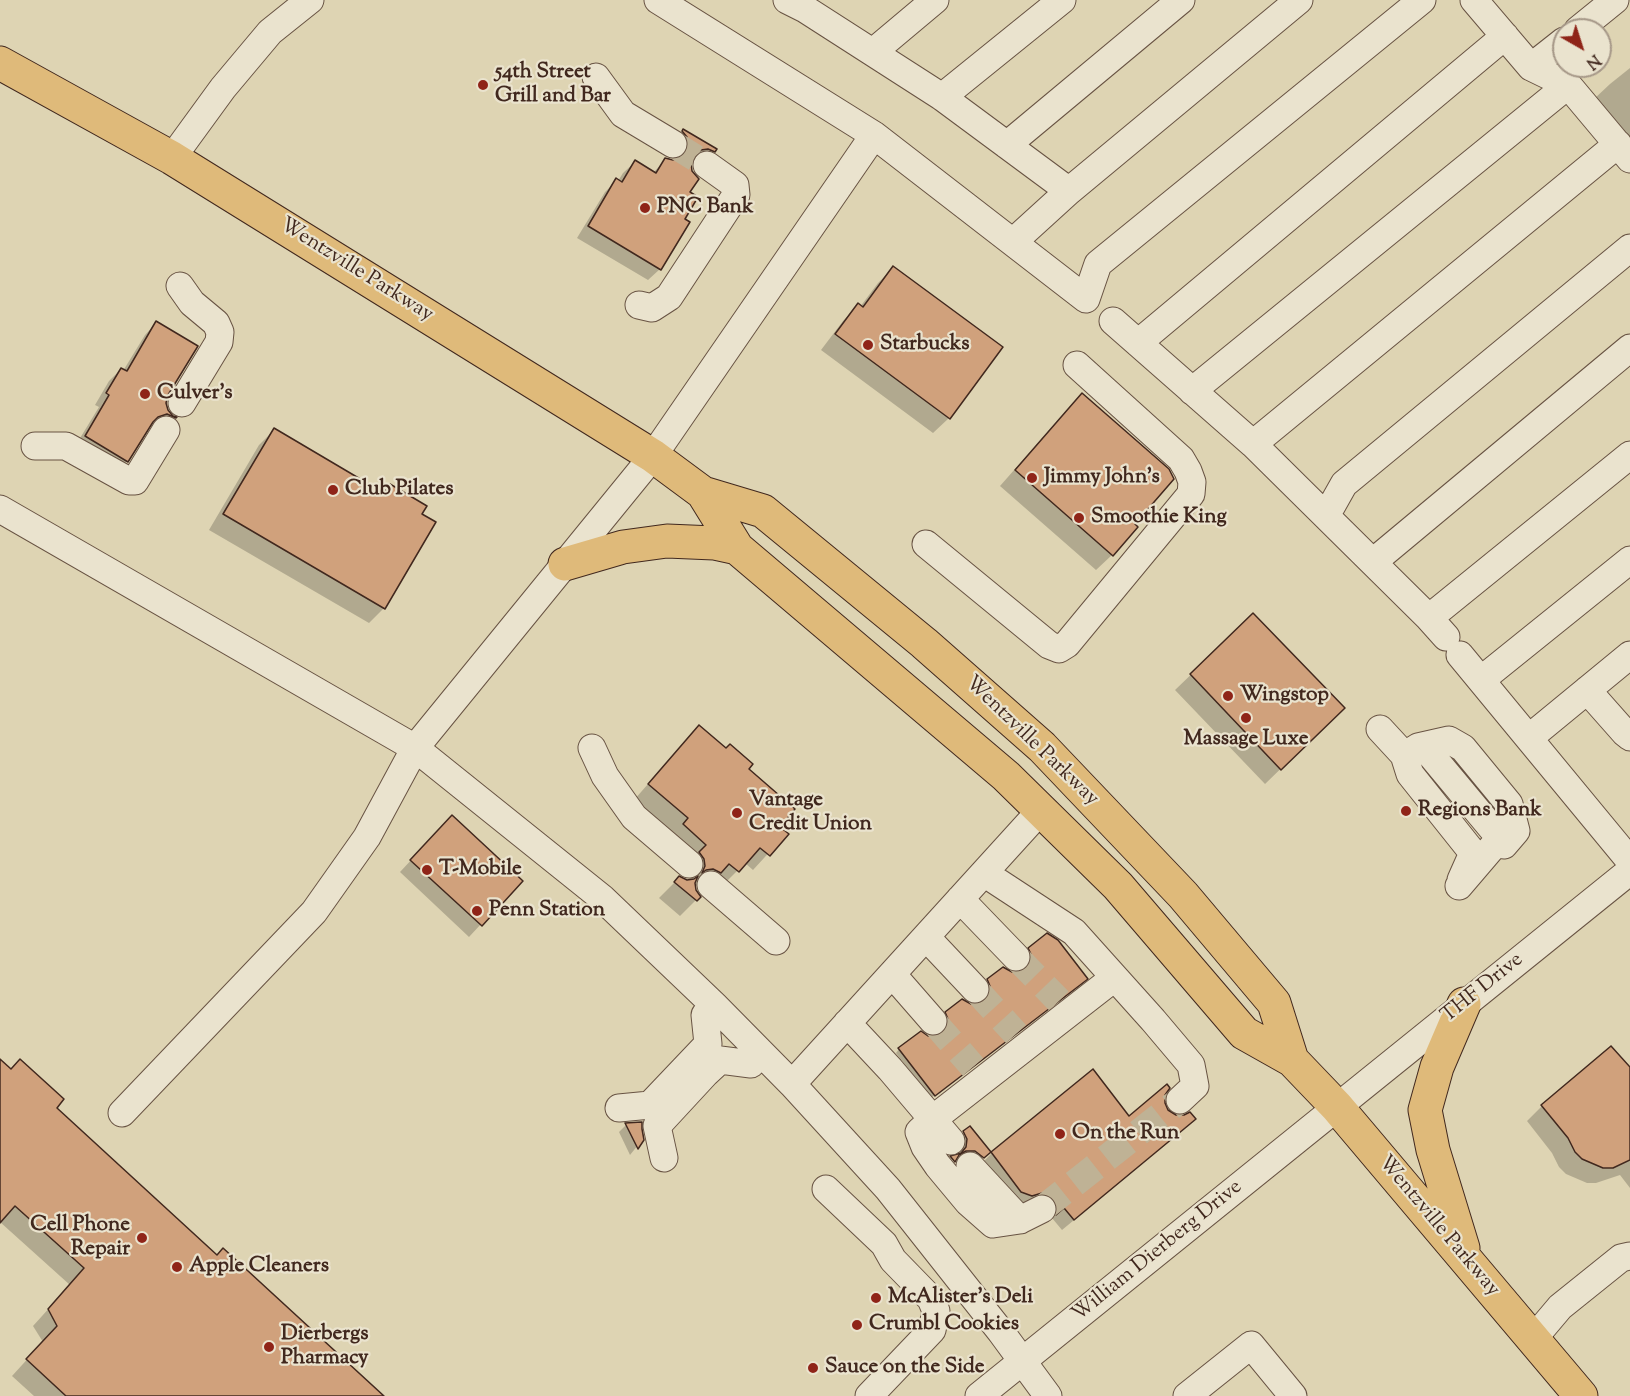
<!DOCTYPE html>
<html>
<head>
<meta charset="utf-8">
<style>
	body { margin:0 }
	#map { position:relative; width:1630px; height:1396px; overflow:hidden; background:#ded4b3; font-family:"Sorts Mill Goudy",serif }
	canvas { display:block }
	.north { position:absolute; left:1552px; top:18px; width:60px; height:60px; box-sizing:border-box; background:#eae3ce; border:2px solid #a69888; border-radius:50%; rotate:141deg; font-size:16px; font-weight:700; line-height:24px; text-align:center; color:#41281e }
	.north::after { content:''; display:block; margin:auto; width:21px; height:27px; background:#8f2418; clip-path:polygon(50% 0,100% 100%,50% 72%,0 100%) }
</style>
</head>
<body>
<div id="map">
<canvas width="1630" height="1396"></canvas>
<div class="north">N</div>
</div>
<script>
const context = document.querySelector('canvas').getContext('2d');
context.lineJoin = 'round';
function paint(path, color) { context.fillStyle = color; context.fill(path, 'evenodd'); }
const shape = rows => new Path2D(rows.map(r => 'M' + r).join(''));
function stroke(path, color, width, dash) { context.strokeStyle = color; context.lineWidth = width; context.lineCap = dash ? 'butt' : 'round'; context.setLineDash(dash || []); context.stroke(path); }
function write(font, color, halo, rows, align = 'center') {
  context.font = font + ' "Sorts Mill Goudy",serif'; context.lineWidth = 4.5; context.setLineDash([]); context.textBaseline = 'middle'; context.strokeStyle = halo; context.fillStyle = color; for (const [text, x, y, turn = 0] of rows) {
    context.save(); context.translate(x, y); context.rotate((+turn || 0) * Math.PI / 180); context.textAlign = isNaN(turn) ? turn : align; if (halo) context.strokeText(text, 0, 0); context.fillText(text, 0, 0); context.restore();
  }
}
const shadow = shape([
	[1630,68,1630,144,1594,99,1610,84],
	[683,130,714,151,702,163,696,160,691,161,688,193,683,220,660,269,648,280,577,238,605,192,617,180,618,181,623,173,635,162,653,173,666,159,673,161,677,160,678,156,671,143],
	[893,268,949,418,933,433,821,350,843,321,858,305,860,307,878,283],
	[156,323,167,395,165,403,167,411,174,418,163,429,155,425,148,427,127,461,115,473,74,448,99,407,95,405,109,381,121,369,123,371,145,335],
	[1082,395,1133,524,1112,555,1096,570,1000,486,1067,410],
	[274,430,382,493,390,486,420,514,384,608,369,623,209,530,259,445],
	[1253,615,1328,723,1265,784,1175,690],
	[699,727,747,770,778,827,786,834,753,870,745,863,722,886,704,888,694,885,695,890,699,897,680,916,659,898,679,878,690,881,689,875,634,800,684,743],
	[441,828,521,881,469,937,400,872],
	[1029,949,1082,982,931,1098,896,1053,899,1049,928,1038,942,1035,945,1030,946,1023,943,1016,946,1013,984,1003,987,998,988,990,985,984,988,981,1025,971,1028,965,1029,958,1026,952],
	[0,1061,54,1108,217,1257,382,1396,34,1396,12,1376,43,1342,33,1326,70,1285,0,1222],
	[1630,1070,1630,1188,1620,1175,1596,1183,1587,1183,1566,1174,1559,1167,1552,1153,1527,1121,1542,1106],
	[1092,1071,1129,1118,1164,1094,1163,1103,1167,1111,1176,1117,1194,1119,1183,1130,1062,1230,1052,1218,1047,1222,1020,1207,981,1164,992,1153],
	[626,1125,642,1140,630,1155,619,1132],
	[964,1132,989,1152,979,1160,971,1154,961,1154,964,1143,961,1136]
]);
const building = shape([
	[683,129,717,149,715,152,708,149,701,150,694,156,691,163,692,171,699,179,690,192,698,197,685,219,690,222,661,270,588,226,616,178,622,182,635,160,656,173,665,158,673,160,681,157,686,153,689,144,687,137,682,131,683,129],
	[893,266,1003,347,950,419,835,334,858,303,863,307,893,266],
	[156,321,198,346,168,395,166,403,168,410,173,416,177,417,176,418,167,414,158,417,153,422,128,462,85,436,109,395,106,393,121,368,127,371,156,321],
	[1082,393,1169,469,1174,479,1135,524,1138,527,1113,556,1015,470,1082,393],
	[274,428,384,493,390,484,427,506,422,514,436,522,385,609,223,514,274,428],
	[1253,613,1345,708,1281,770,1190,674,1253,613],
	[699,725,726,748,730,744,753,764,749,769,795,809,780,827,789,834,770,856,760,848,739,872,729,864,721,873,713,869,706,870,702,873,705,866,704,859,699,852,706,845,683,824,688,818,648,784,699,725],
	[452,815,523,881,482,926,410,860,452,815],
	[679,876,687,880,694,879,698,876,695,883,696,890,701,897,697,901,674,882,679,876],
	[1047,933,1058,940,1088,979,935,1096,898,1048,921,1031,928,1036,937,1036,943,1033,948,1026,948,1019,945,1012,962,999,971,1004,978,1004,985,1001,990,993,990,986,987,979,1003,967,1012,972,1019,972,1026,969,1031,961,1031,954,1028,948,1047,933],
	[1611,1046,1630,1067,1630,1160,1613,1168,1603,1168,1582,1159,1575,1152,1568,1138,1541,1105,1611,1046],
	[0,1059,11,1069,20,1059,64,1099,57,1108,217,1255,223,1248,384,1396,66,1396,26,1359,57,1326,48,1309,84,1268,15,1206,0,1223,0,1059],
	[1093,1069,1129,1116,1167,1084,1170,1088,1165,1095,1165,1103,1168,1110,1176,1115,1184,1115,1190,1112,1196,1119,1074,1220,1064,1208,1056,1215,1058,1209,1056,1203,1050,1196,1042,1193,1032,1196,1021,1192,991,1152,1093,1069],
	[642,1122,642,1129,644,1140,638,1149,625,1123,642,1122],
	[970,1126,991,1152,984,1158,975,1151,966,1151,959,1155,955,1162,950,1156,961,1153,966,1147,967,1139,963,1131,970,1126]
]);
const minorTunnel = shape([
	[673,144,707,165],
	[1016,957,1059,1001],
	[975,989,1016,1034],
	[933,1021,973,1067],
	[1042,1209,1180,1100]
]);
const minor = shape([
	[658,0,874,135,1086,299,1098,264,1422,0],
	[787,0,805,9,942,97,1069,191],
	[1474,0,1531,67,1568,85,1630,159],
	[1578,30,1615,0],
	[873,52,935,0],
	[1531,67,1564,41],
	[596,77,623,114,673,144],
	[942,97,1062,0],
	[1007,145,1181,0],
	[172,158,223,88,270,32,310,0],
	[1013,242,1069,191,1299,0],
	[180,286,192,303,216,323,220,332,219,342,182,403],
	[639,305,652,308,669,297,736,195,735,185,707,165],
	[1113,321,1253,444,1429,618,1446,637],
	[1138,343,1505,36],
	[1192,391,1568,85],
	[1253,444,1618,144],
	[35,446,66,446,129,481,135,481,166,430],
	[0,509,415,748,602,898,714,1005,792,1084,888,1189,1001,1332,1048,1396],
	[1326,516,1344,484,1630,248],
	[926,544,1049,645,1059,649,1067,644,1191,494,1192,482,1188,471,1181,459,1077,365],
	[1373,562,1630,348],
	[1429,618,1630,455],
	[1460,655,1630,861],
	[1481,680,1630,560],
	[1587,690,1625,733,1630,737],
	[1380,729,1404,755,1410,774,1473,853,1461,880],
	[1529,738,1630,655],
	[592,748,605,776,634,817,689,864],
	[1410,752,1418,747,1449,740,1463,748,1509,804,1516,831,1504,845],
	[1404,755,1426,749,1500,838,1459,886],
	[984,873,1074,932,1153,1020,1191,1065,1195,1086,1180,1100],
	[711,885,776,941],
	[960,899,1016,957],
	[926,937,975,989],
	[892,974,933,1021],
	[847,1023,890,1069,951,1141],
	[792,1084,1041,810],
	[619,1108,650,1105,708,1044,705,1015],
	[122,1113,314,912,367,837,415,748,653,456,874,135],
	[664,1158,657,1126,706,1073,720,1060,751,1064],
	[970,1166,1020,1220],
	[826,1189,884,1244,893,1260,931,1299,936,1311,932,1330,869,1396],
	[1042,1209,1020,1220,993,1224,968,1202,938,1166,925,1147,919,1132,933,1119,1114,978],
	[1533,1339,1560,1307,1621,1258,1630,1256],
	[979,1396,1630,871],
	[1187,1396,1251,1345,1293,1396]
]);
const major = shape([
	[0,63,172,158,653,456,703,493,763,511,924,643,1042,747,1183,895,1274,1003,1292,1060],
	[703,493,737,548,1006,776,1118,886,1244,1033,1292,1060,1337,1107,1581,1396],
	[565,564,623,547,667,541,714,543,737,548],
	[1463,1248,1433,1150,1425,1110,1437,1067,1464,1004]
]);
const markers = [
	[483,85,6,"#8f2418"],
	[645,208,6,"#8f2418"],
	[868,345,6,"#8f2418"],
	[145,394,6,"#8f2418"],
	[1032,478,6,"#8f2418"],
	[333,490,6,"#8f2418"],
	[1079,518,6,"#8f2418"],
	[1228,696,6,"#8f2418"],
	[1246,718,6,"#8f2418"],
	[1406,811,6,"#8f2418"],
	[737,813,6,"#8f2418"],
	[427,870,6,"#8f2418"],
	[477,911,6,"#8f2418"],
	[1060,1134,6,"#8f2418"],
	[142,1238,6,"#8f2418"],
	[177,1267,6,"#8f2418"],
	[876,1298,6,"#8f2418"],
	[857,1325,6,"#8f2418"],
	[269,1347,6,"#8f2418"],
	[813,1368,6,"#8f2418"]
];
const poiNames = [
	["54th Street",495,73],
	["Grill and Bar",495,97],
	["PNC Bank",657,208],
	["Starbucks",880,345],
	["Culver's",157,394],
	["Jimmy John's",1044,478],
	["Club Pilates",345,490],
	["Smoothie King",1091,518],
	["Wingstop",1240,696],
	["Massage Luxe",1246,740,"center"],
	["Vantage",749,801],
	["Credit Union",749,825],
	["Regions Bank",1418,811],
	["T-Mobile",439,870],
	["Penn Station",489,911],
	["On the Run",1072,1134],
	["Cell Phone",130,1226,"right"],
	["Repair",130,1250,"right"],
	["Apple Cleaners",189,1267],
	["McAlister's Deli",888,1298],
	["Crumbl Cookies",869,1325],
	["Dierbergs",281,1335],
	["Pharmacy",281,1359],
	["Sauce on the Side",825,1368]
];
const streetNames = [
	["Wentzville Parkway",356,271,32],
	["Wentzville Parkway",1031,742,44],
	["THF Drive",1483,989,-39],
	["Wentzville Parkway",1438,1227,50],
	["William Dierberg Drive",1158,1252,-39]
];
paint(shadow, '#0003');
paint(building, '#d0a17c');
stroke(building, '#41281e', 1.5);
stroke(minorTunnel, '#bfb295', 27, [27, 14]);
stroke(minor, '#685343', 29);
stroke(major, '#41281e', 35);
stroke(minor, '#eae3ce', 27);
stroke(major, '#dfba7a', 33);
for (const [x, y, r, color] of markers) { const dot = new Path2D(); dot.arc(x, y, r, 0, 2 * Math.PI); context.fillStyle = color; context.fill(dot); stroke(dot, '#eae3ce', 2); }
write('bold 21px', '#41281e', '#eae3ce', poiNames, 'left');
write('21px', '#41281e', '#eae3ce', streetNames);
</script>
</body>
</html>
